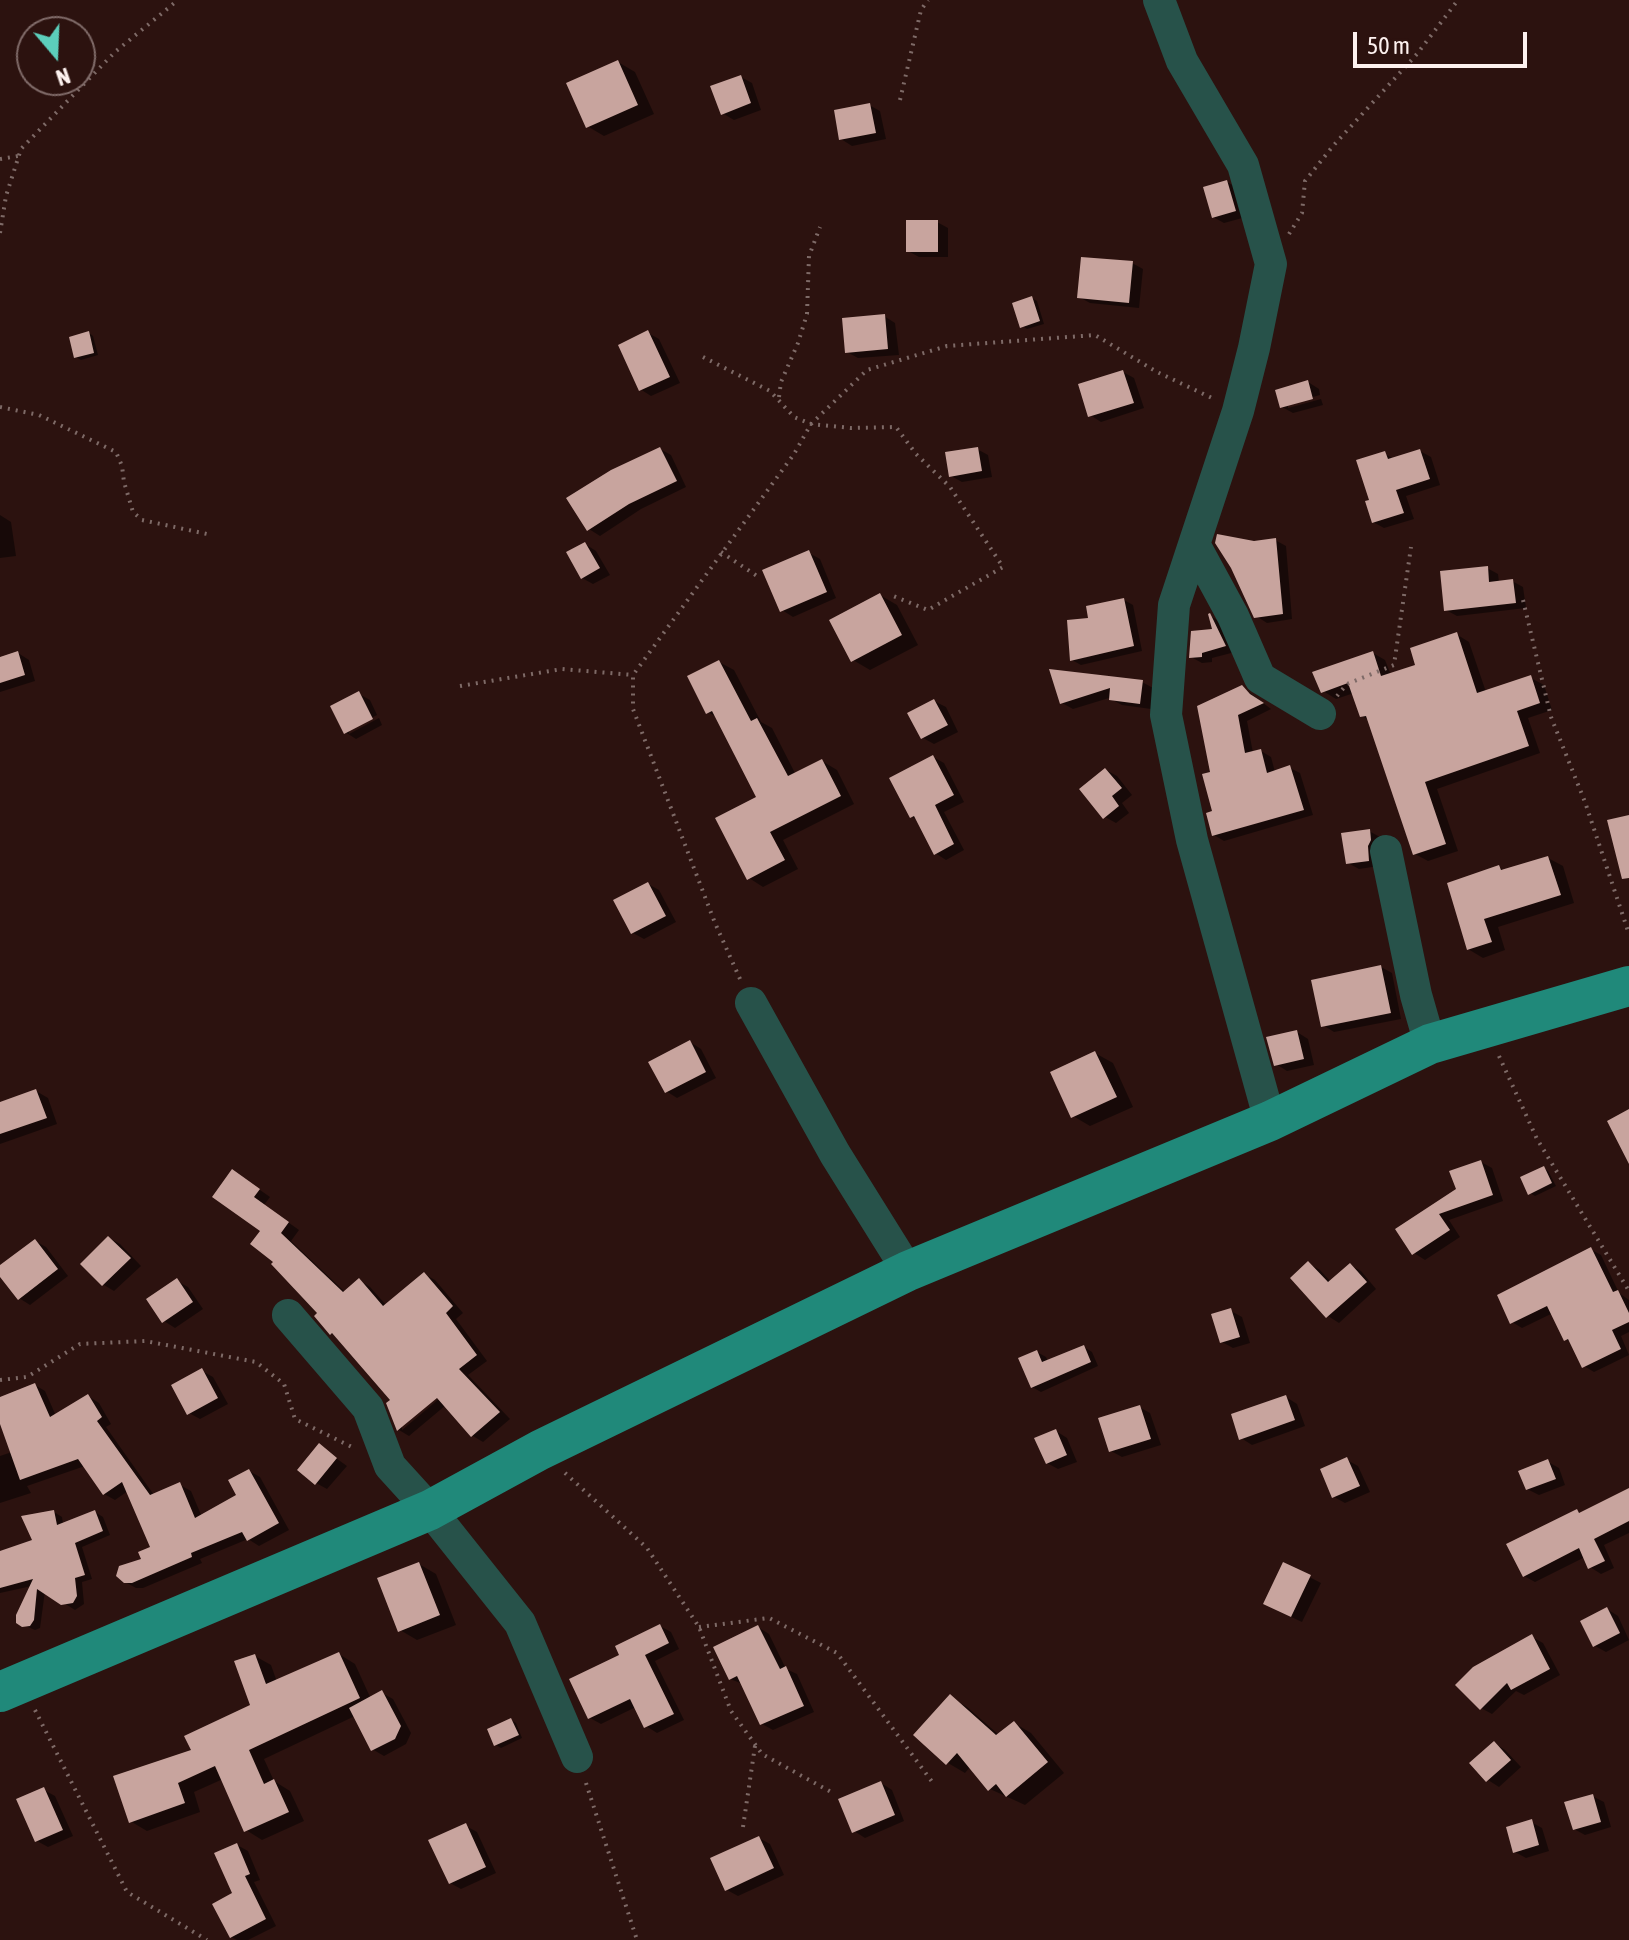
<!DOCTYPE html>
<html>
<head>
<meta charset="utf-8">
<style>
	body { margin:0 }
	#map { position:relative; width:1629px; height:1940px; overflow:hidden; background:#2c120f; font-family:"Asap Condensed",sans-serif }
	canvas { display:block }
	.north { position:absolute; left:16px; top:16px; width:80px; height:80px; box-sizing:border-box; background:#2c120f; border:2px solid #806b69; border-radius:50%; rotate:161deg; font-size:22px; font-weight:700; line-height:32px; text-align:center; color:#fdf1ef }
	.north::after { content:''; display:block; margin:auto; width:28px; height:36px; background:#5ccebb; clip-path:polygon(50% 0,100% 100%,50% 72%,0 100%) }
	.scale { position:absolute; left:1353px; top:32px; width:174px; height:36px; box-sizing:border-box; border:4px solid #fdf1ef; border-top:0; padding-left:10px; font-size:24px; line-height:28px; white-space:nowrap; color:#fdf1ef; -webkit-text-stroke:6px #2c120f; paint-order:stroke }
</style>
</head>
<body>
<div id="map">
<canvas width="1629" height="1940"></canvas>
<div class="north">N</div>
<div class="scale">50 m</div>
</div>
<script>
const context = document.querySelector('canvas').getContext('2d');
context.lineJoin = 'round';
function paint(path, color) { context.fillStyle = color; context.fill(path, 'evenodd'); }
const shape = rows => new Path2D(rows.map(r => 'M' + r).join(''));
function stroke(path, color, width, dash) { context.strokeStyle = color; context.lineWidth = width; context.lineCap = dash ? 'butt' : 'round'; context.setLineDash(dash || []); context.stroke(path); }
const shadow = shape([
	[618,62,635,72,654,114,604,136,587,126],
	[741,77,752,83,761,110,734,120,722,113],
	[869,105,880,111,886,139,852,146,841,139],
	[1227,182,1238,188,1246,217,1224,223,1213,217],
	[937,222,948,228,948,257,919,257,908,251],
	[1132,263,1143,269,1139,308,1090,303,1079,297],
	[1032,298,1037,301,1044,324,1027,329,1022,326],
	[884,316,895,323,899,355,858,358,847,352],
	[89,333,93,336,98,355,81,360,76,357],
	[648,333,659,339,680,383,651,396,640,389],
	[1123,372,1134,378,1144,408,1101,422,1090,415],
	[1308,382,1319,389,1320,395,1288,404,1288,408,1321,399,1323,405,1293,413,1282,407],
	[660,449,671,455,686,487,641,509,600,536,589,529],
	[977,449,988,455,992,477,962,482,951,476],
	[1420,451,1431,457,1440,485,1406,496,1414,519,1384,528,1373,522,1371,501,1385,454,1394,459],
	[0,515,11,522,16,556,0,558],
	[1275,540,1286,546,1292,619,1267,623,1256,616,1254,543],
	[585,544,596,551,610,575,593,584,582,578],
	[809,553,820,559,836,598,793,617,782,610],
	[1487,568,1498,574,1499,582,1512,581,1523,587,1526,608,1457,616,1446,610],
	[880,595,897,605,918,645,870,670,853,660],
	[1124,600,1133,605,1142,651,1081,665,1072,660,1090,619],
	[1210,616,1221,622,1235,652,1212,658,1212,662,1202,663,1191,657,1214,631],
	[1456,634,1469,642,1486,692,1531,678,1544,685,1552,710,1528,718,1540,753,1437,789,1458,851,1428,861,1415,854,1370,721,1362,716,1354,693,1336,699,1323,691,1373,653,1385,660,1391,675,1418,666],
	[18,653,29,660,35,681,0,692,0,659],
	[719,662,734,670,761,722,772,728,796,775,822,761,837,770,854,804,783,840,798,869,763,887,749,878,759,798,718,718,708,712],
	[1051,671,1142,682,1153,688,1151,709,1122,705,1109,698,1073,709,1062,703],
	[1242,687,1271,709,1247,721,1253,753,1261,751,1271,757,1275,772,1290,768,1300,773,1313,815,1224,841,1214,835,1212,773],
	[359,694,370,700,377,715,349,729,349,734,379,718,382,725,356,739,345,732],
	[934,701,946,707,958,732,934,744,923,738],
	[933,757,944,763,964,802,944,812,964,850,946,860,935,853,919,821,912,817],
	[1106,770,1117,776,1132,795,1122,803,1129,813,1116,823,1105,817],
	[1369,831,1380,837,1379,866,1359,869,1348,863],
	[1548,858,1563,866,1574,903,1498,927,1505,950,1483,958,1468,949,1499,867,1505,871],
	[648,884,659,890,676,922,644,939,633,933],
	[1381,967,1392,973,1401,1019,1334,1032,1323,1025],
	[1297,1032,1308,1039,1314,1065,1287,1071,1276,1064],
	[690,1042,701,1049,716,1078,677,1098,666,1091],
	[1095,1053,1113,1063,1133,1107,1090,1126,1073,1116],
	[36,1091,48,1098,57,1124,0,1144,0,1104],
	[1481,1162,1492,1168,1503,1201,1449,1220,1460,1237,1425,1260,1414,1253,1398,1229,1458,1190],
	[1544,1168,1548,1171,1556,1186,1535,1196,1530,1193],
	[243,1178,270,1197,264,1205,299,1230,291,1241,345,1292,359,1280,370,1287,387,1306,424,1274,435,1280,463,1313,456,1319,487,1361,468,1375,510,1419,483,1442,473,1436,446,1405,409,1436,399,1430,389,1403,393,1400,339,1338,331,1333,320,1313,277,1261],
	[443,1390,446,1393,402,1430,402,1424],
	[109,1238,120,1244,141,1266,114,1291,104,1285,82,1264],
	[35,1241,46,1247,68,1276,30,1305,19,1298,0,1273,0,1268],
	[1590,1249,1601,1255,1619,1293,1629,1300,1629,1332,1621,1336,1629,1355,1594,1372,1584,1366,1572,1343,1565,1339,1553,1313,1522,1328,1512,1322],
	[1309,1264,1320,1270,1331,1282,1350,1265,1361,1271,1376,1289,1339,1323,1328,1316],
	[177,1281,188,1287,203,1309,175,1328,164,1321],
	[1231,1311,1242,1317,1250,1343,1233,1348,1222,1342],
	[1084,1347,1092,1352,1098,1366,1041,1392,1032,1387,1037,1352,1046,1357,1048,1362],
	[202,1371,213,1377,228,1404,200,1419,189,1413],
	[35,1385,45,1391,56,1416,88,1396,99,1403,111,1424,106,1427,154,1495,180,1485,191,1491,202,1517,239,1496,249,1471,260,1477,289,1530,259,1546,248,1539,200,1559,202,1563,143,1588,136,1588,125,1582,152,1548,128,1491,115,1500,104,1494,85,1466,27,1486,31,1493,0,1503,0,1456,12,1452,0,1410,0,1399],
	[1286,1397,1297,1404,1305,1426,1252,1445,1241,1438],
	[1139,1407,1150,1413,1161,1445,1122,1457,1111,1451],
	[1056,1431,1067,1438,1077,1462,1058,1469,1047,1463],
	[319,1446,347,1466,327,1489,316,1483],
	[1347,1460,1358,1466,1370,1492,1345,1503,1334,1497],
	[1548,1462,1559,1468,1565,1485,1539,1495,1527,1489],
	[1629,1490,1629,1533,1604,1545,1614,1568,1601,1574,1590,1567,1585,1557,1535,1582,1524,1576,1577,1511,1582,1514],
	[54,1512,62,1517,63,1524,95,1512,103,1517,110,1535,82,1547,92,1579,82,1582,84,1604,75,1610,45,1591,40,1628,35,1630,21,1624,32,1586,0,1593,0,1555,35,1542],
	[419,1564,436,1574,456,1625,417,1640,400,1630],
	[1284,1564,1321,1583,1302,1622,1276,1610],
	[1607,1609,1618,1616,1629,1640,1606,1652,1595,1646],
	[660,1626,671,1632,679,1649,655,1661,684,1720,657,1733,646,1726,636,1707,601,1724,590,1718,622,1656],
	[758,1627,769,1634,786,1669,797,1674,814,1712,773,1730,762,1724,743,1684,730,1679],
	[1532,1637,1543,1643,1560,1675,1524,1695,1516,1691,1492,1714,1481,1708],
	[339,1654,355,1664,371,1699,382,1693,393,1699,411,1733,406,1744,384,1756,372,1749,355,1716,264,1759,274,1781,290,1791,304,1821,262,1840,246,1830,223,1779,194,1792,200,1812,147,1831,130,1821,193,1751,253,1706,255,1656,271,1665,277,1682],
	[950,1697,967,1707,999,1735,1014,1723,1031,1733,1064,1773,1025,1805,990,1789,971,1766,965,1773,948,1763],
	[511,1720,516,1723,522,1738,501,1748,496,1745],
	[1494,1743,1505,1750,1521,1767,1499,1787,1488,1780],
	[881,1783,892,1790,904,1821,865,1838,854,1831],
	[44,1790,55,1796,73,1836,48,1847,37,1841],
	[1592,1796,1604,1802,1611,1827,1585,1835,1574,1829],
	[1531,1822,1542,1828,1549,1851,1526,1858,1515,1852],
	[466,1826,477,1832,496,1873,461,1889,450,1883],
	[759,1838,770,1844,784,1875,738,1896,727,1890],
	[237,1845,248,1851,260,1880,254,1882,276,1926,248,1940,237,1940,231,1937]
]);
const building = shape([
	[618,60,638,105,586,128,566,83],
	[741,75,751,103,721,115,710,86],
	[870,103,876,133,839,140,834,110],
	[1227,180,1236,211,1212,218,1203,187],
	[906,220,938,220,938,252,906,252],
	[1081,257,1133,261,1129,303,1077,298],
	[1032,296,1040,321,1020,328,1012,303],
	[885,314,888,349,845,353,842,318],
	[648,330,670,377,639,391,618,345],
	[89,331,94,353,74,358,69,337],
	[1123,370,1134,403,1088,417,1078,384],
	[1308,380,1313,399,1280,408,1275,390],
	[660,447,677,481,629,504,587,531,566,498,611,470],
	[978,447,982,471,949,477,945,452],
	[1420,449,1430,479,1396,490,1404,513,1372,523,1365,501,1369,500,1356,460,1385,451,1388,459],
	[1217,534,1254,541,1276,538,1283,614,1254,618,1231,568,1215,543],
	[585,542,600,568,581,579,566,552],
	[809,550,827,592,780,612,762,570],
	[1488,566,1489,582,1513,579,1516,603,1444,611,1440,571],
	[880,593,902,635,851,662,829,620],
	[1124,598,1134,646,1070,661,1067,620,1088,618,1086,606],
	[1210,613,1226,646,1202,653,1202,657,1189,658,1191,631,1212,629,1208,614],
	[1457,632,1477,693,1531,675,1540,703,1517,711,1529,746,1425,782,1446,844,1413,855,1366,716,1360,717,1348,683,1321,693,1312,672,1373,651,1381,676,1415,665,1410,648],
	[18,651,25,675,0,683,0,657],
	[719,660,751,721,757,718,788,776,822,759,841,796,770,832,785,860,747,880,715,818,756,797,712,711,706,714,687,676],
	[1049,669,1143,680,1140,704,1109,700,1110,688,1060,704],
	[1242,685,1250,694,1264,703,1238,715,1245,753,1261,749,1267,773,1290,765,1304,810,1212,836,1206,813,1212,811,1202,774,1210,772,1197,706],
	[359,691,373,719,344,734,330,706],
	[934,699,948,725,921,739,907,713],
	[933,755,954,795,935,805,954,844,934,855,914,816,910,818,889,778],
	[1105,768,1122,788,1112,796,1119,806,1103,819,1079,789],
	[1629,815,1629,878,1622,879,1607,820],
	[1370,829,1371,840,1368,846,1369,861,1346,864,1341,833],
	[1548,856,1561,895,1484,919,1492,942,1467,950,1447,883,1499,865,1501,870],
	[648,882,666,916,631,934,613,900],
	[1381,965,1391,1013,1321,1027,1311,980],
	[1297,1030,1304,1059,1274,1066,1266,1037],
	[690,1040,706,1072,665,1093,648,1062],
	[1095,1051,1117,1097,1071,1118,1050,1072],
	[36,1089,47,1118,0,1134,0,1102],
	[1629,1109,1629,1164,1607,1121],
	[1481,1160,1493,1195,1439,1214,1450,1230,1412,1255,1395,1229,1456,1189,1449,1171],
	[1544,1166,1552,1183,1528,1195,1520,1177],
	[232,1169,260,1189,254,1197,289,1222,281,1233,343,1292,359,1278,383,1306,424,1272,453,1306,446,1313,477,1355,459,1369,500,1412,471,1437,437,1398,397,1431,386,1403,390,1400,332,1333,330,1335,314,1316,317,1313,271,1264,273,1262,250,1244,260,1231,212,1197],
	[108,1236,131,1258,102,1286,80,1264],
	[35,1239,58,1269,18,1300,0,1277,0,1265],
	[1591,1247,1613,1292,1618,1290,1629,1313,1629,1322,1612,1330,1621,1349,1582,1368,1568,1339,1564,1341,1547,1306,1510,1324,1497,1295],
	[1308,1261,1328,1282,1350,1263,1367,1282,1326,1318,1290,1278],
	[177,1278,193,1302,162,1323,146,1299],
	[1231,1308,1240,1337,1220,1343,1211,1314],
	[1084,1345,1091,1362,1031,1388,1018,1358,1037,1350,1042,1362],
	[202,1368,218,1398,187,1415,171,1385],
	[35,1383,50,1417,88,1394,102,1417,97,1421,150,1495,180,1482,195,1518,236,1495,228,1480,249,1469,279,1523,247,1541,242,1532,191,1553,192,1557,132,1583,124,1583,116,1576,119,1566,141,1559,138,1552,150,1547,122,1482,103,1495,78,1459,20,1480,0,1424,0,1397],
	[1286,1395,1295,1420,1239,1440,1231,1414],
	[1140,1405,1151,1439,1109,1452,1098,1418],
	[1056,1429,1067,1455,1046,1464,1034,1438],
	[319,1443,337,1458,315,1485,297,1470],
	[1347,1457,1360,1486,1332,1498,1320,1469],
	[1548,1459,1556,1479,1526,1490,1518,1471],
	[1629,1488,1629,1521,1594,1539,1605,1561,1588,1569,1579,1548,1523,1577,1506,1544,1577,1509,1579,1513],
	[54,1510,57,1525,95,1510,103,1531,75,1543,85,1575,75,1578,77,1596,73,1603,61,1605,37,1589,34,1620,30,1626,22,1627,16,1623,16,1615,33,1579,0,1588,0,1551,32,1540,21,1516],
	[419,1562,440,1615,398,1632,377,1578],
	[1283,1562,1311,1575,1291,1617,1263,1604],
	[1607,1607,1620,1633,1593,1647,1580,1621],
	[660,1624,669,1643,645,1655,674,1714,644,1728,630,1699,588,1719,569,1679,619,1655,615,1646],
	[758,1625,780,1669,786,1666,804,1706,760,1725,737,1676,729,1680,713,1647],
	[1532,1634,1550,1669,1511,1690,1507,1683,1480,1710,1455,1685,1473,1667],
	[339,1652,360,1698,249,1750,264,1784,274,1779,289,1812,244,1832,215,1766,178,1783,185,1803,129,1823,113,1776,191,1750,184,1736,250,1705,234,1661,255,1654,266,1684],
	[382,1690,401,1726,395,1739,371,1751,349,1708],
	[950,1694,996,1735,1014,1721,1048,1762,1006,1797,996,1784,988,1791,957,1753,946,1765,913,1735],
	[511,1718,519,1735,494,1746,487,1729],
	[1494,1741,1511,1760,1486,1782,1469,1763],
	[881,1781,895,1815,852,1833,838,1799],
	[44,1787,63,1830,35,1842,16,1799],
	[1593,1794,1601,1822,1573,1830,1564,1802],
	[1532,1819,1539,1845,1513,1853,1506,1827],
	[466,1823,486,1867,449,1884,428,1840],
	[759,1836,774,1868,725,1891,710,1858],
	[237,1843,250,1874,245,1876,266,1919,230,1938,212,1904,232,1893,214,1853]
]);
const path = shape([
	[900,100,921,10,928,0],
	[0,159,18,156],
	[0,233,6,196,21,149,115,52,178,0],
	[1289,234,1302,213,1305,181,1333,146,1417,54,1458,0],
	[703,357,770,391,794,417,811,424,851,428,896,427,916,454,950,487,1003,567,928,610,891,595],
	[779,397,781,382,798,343,807,314,809,256,820,227],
	[0,407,39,415,116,452,122,466,124,482,133,512,142,520,207,534],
	[721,552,757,576],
	[1523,600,1551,717,1585,802,1629,934],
	[460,686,562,669,633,675],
	[1337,696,1347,684,1394,665,1411,547],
	[740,979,715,923,633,709,633,675,794,454,811,424,867,370,947,346,1095,335,1157,372,1212,398],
	[1499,1056,1537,1139,1629,1291],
	[0,1380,27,1377,80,1344,145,1341,256,1362,284,1384,295,1419,352,1447],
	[565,1473,647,1548,699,1627,731,1711,762,1754,831,1792],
	[699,1627,769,1618,837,1653,933,1783],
	[35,1710,127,1892,207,1940],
	[586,1783,637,1940],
	[743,1827,755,1746]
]);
const minor = shape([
	[1159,0,1182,61,1243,165,1271,264,1254,348,1238,411,1174,605,1166,715,1192,840,1270,1121],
	[1195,546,1233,616,1260,678,1320,714],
	[1386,851,1416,995,1430,1044],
	[751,1003,835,1154,908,1271],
	[288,1315,368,1408,390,1466,430,1510,520,1623,577,1757]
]);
const major = shape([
	[0,1692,430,1510,540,1450,908,1271,1270,1121,1430,1044,1629,986]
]);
paint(shadow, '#0007');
paint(building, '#c8a49e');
stroke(path, '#7e6a67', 4, [2, 6]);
stroke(minor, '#27524a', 32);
stroke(major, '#20897a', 40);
</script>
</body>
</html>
